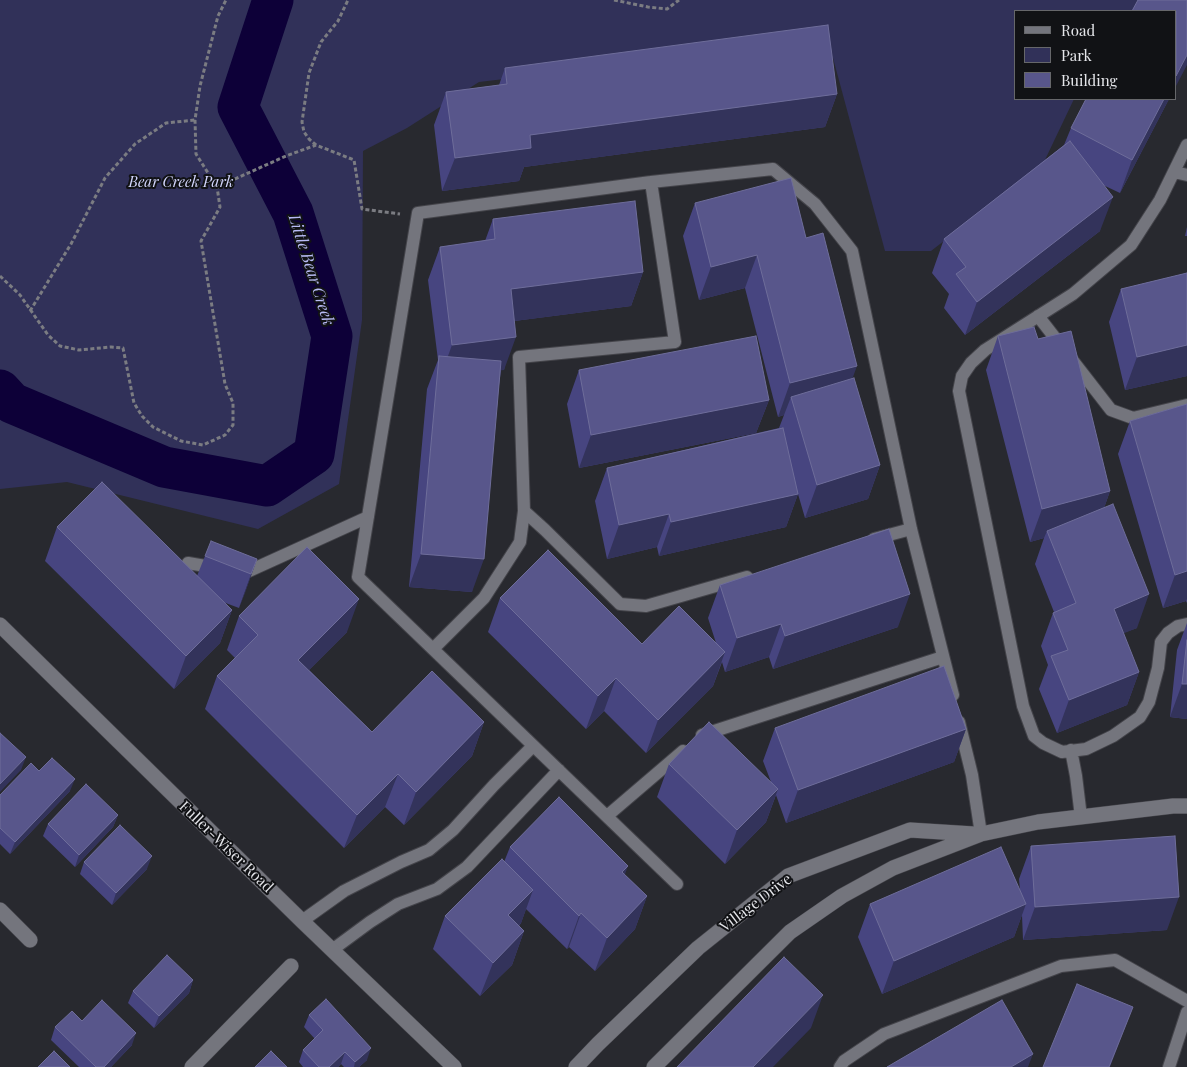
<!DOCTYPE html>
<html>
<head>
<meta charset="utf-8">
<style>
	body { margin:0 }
	#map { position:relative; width:1187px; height:1067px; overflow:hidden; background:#28292f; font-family:"Playfair Display",serif }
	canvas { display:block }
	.legend { position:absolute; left:1014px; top:10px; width:162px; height:90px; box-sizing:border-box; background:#111215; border:1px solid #66676a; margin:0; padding:6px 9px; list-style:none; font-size:15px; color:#e5e6ea }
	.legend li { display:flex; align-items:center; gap:10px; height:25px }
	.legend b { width:25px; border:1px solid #66676a }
</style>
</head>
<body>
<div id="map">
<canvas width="1187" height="1067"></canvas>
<ul class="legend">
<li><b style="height:6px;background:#74757d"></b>Road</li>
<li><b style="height:14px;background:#313159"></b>Park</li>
<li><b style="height:14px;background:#58568b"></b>Building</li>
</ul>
</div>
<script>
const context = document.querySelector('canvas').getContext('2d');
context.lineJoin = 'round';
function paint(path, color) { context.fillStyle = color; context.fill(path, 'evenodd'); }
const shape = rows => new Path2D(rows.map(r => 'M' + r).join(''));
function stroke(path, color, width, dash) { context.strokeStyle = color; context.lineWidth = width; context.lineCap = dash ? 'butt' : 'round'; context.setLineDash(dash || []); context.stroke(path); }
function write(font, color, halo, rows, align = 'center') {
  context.font = font + ' "Playfair Display",serif'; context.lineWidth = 4; context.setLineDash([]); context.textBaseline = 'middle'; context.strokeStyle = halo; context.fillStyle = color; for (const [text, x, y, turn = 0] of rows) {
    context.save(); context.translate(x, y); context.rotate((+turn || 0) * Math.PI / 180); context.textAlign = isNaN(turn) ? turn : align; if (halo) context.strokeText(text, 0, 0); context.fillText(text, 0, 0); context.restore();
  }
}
const green = shape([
	[0,0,1187,0,1187,14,1176,11,1116,10,1115,11,1016,11,1016,99,1074,99,1043,164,931,251,885,251,833,58,811,44,664,60,479,82,407,128,363,151,362,320,339,484,258,529,67,482,0,489]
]);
const river = shape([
	[0,390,12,403,164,467,267,486,314,454,332,336,293,213,238,107,273,0]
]);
const path = shape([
	[614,0,648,7,667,9,679,0],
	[316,145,309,139,304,132,302,122,309,73,321,42,338,21,348,0],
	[217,187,286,156,316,145,354,160,362,209,400,214],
	[0,276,20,295,48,335,60,346,79,350,111,347,123,348,134,403,142,416,153,427,181,441,203,445,225,435,233,425,233,403,225,384,201,241,220,207,217,187,196,154,195,120,200,86,218,16,226,0],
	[30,311,71,244,105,178,135,144,166,123,195,120]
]);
const lane = shape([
	[1187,145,1160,200,1131,245,1073,294,985,350,971,363,962,376,959,391,1023,706,1034,736,1043,743,1062,752,1086,749,1113,736,1140,717,1149,702,1158,668,1161,642,1168,633,1178,626,1187,624],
	[1174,172,1187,175],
	[651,182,675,342,519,357,524,511,545,530,620,604,646,606,747,577],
	[1038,316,1111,410,1133,418,1187,405],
	[874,539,911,529],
	[188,563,217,568],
	[237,570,249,571,368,517],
	[433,649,484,598,520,542,524,511],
	[959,722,972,775,981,834],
	[702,735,943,657],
	[1071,750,1076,776,1081,817],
	[607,816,683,751],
	[677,884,358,577,418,213,651,182,773,169,815,204,852,251,911,529,953,695],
	[302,921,344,891,401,862,429,850,453,830,494,785,533,746],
	[332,950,370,922,398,904,437,889,467,867,559,770],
	[840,1067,844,1061,884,1034,1061,966,1115,960,1187,1001],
	[1169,1067,1187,1012]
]);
const street = shape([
	[0,910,30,940],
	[192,1067,291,966],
	[576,1067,598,1044,698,948,788,876,910,830,974,834],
	[654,1067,790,932,842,896,893,868,981,834,1038,822,1173,806,1187,806]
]);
const secondary = shape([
	[0,625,302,921,454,1067]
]);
const wall = shape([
	[505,68,837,94,825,127,524,167,519,181,442,191,434,125,446,92,499,85],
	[1086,99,1169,99,1120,193,1103,185,1100,231,965,335,944,308,949,294,932,273,944,239,1064,145,1071,128],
	[695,203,806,238,880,465,868,499,805,518,798,494,786,527,659,556,657,547,607,559,595,501,607,468,779,428,784,415,778,417,745,288,699,300,683,236],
	[493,219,643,272,631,306,514,321,504,370,501,370,472,592,409,587,427,389,438,360,428,280,440,247,485,241],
	[1187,227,1187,236,1185,236],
	[1187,273,1187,376,1125,390,1109,322,1121,289],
	[998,336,1038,339,1110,491,1104,508,1137,628,1123,633,1139,672,1127,705,1057,733,1039,689,1048,665,1041,646,1053,613,1054,612,1035,564,1044,538,1030,542,986,370],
	[579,370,769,400,756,433,579,468,567,404],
	[1187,404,1187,603,1186,601,1163,608,1118,454,1130,421],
	[57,527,197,576,205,556,257,559,239,608,223,602,232,610,220,643,174,689,45,561],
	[720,585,898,627,773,669,769,657,725,672,722,662,713,686,646,753,604,711,586,729,488,632,500,598,642,644,716,643,708,618],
	[239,616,347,632,309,670,372,732,484,722,472,756,404,825,385,807,344,848,205,709,217,676,235,658,227,650],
	[1187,623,1187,719,1170,717,1177,650],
	[775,728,966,729,954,762,786,823,776,795,766,822,725,864,657,797,669,764,771,782,763,761],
	[39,771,70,791,10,854,0,844,0,795],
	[118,815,113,827,75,867,43,836,48,824],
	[1031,846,1167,930,1023,940,1022,915,1014,937,882,994,858,937,870,904,1020,890,1019,879],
	[510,847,625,875,647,896,635,929,595,971,569,947,567,949,526,909,521,923,519,926,524,931,512,965,480,996,433,949,445,916,504,862],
	[84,862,147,869,112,905,80,874],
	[193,980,189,993,154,1028,128,1003,133,991],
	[309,1015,367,1060,359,1067,344,1067,341,1064,338,1067,303,1067,299,1062,303,1050,315,1039,304,1027],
	[55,1027,132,1045,111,1067,79,1067,51,1040]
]);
const shadedWall = shape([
	[1187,55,1187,65,1176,86,1176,76],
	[837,94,825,127,524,167,519,181,442,191,455,158,530,135],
	[1164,99,1169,99,1120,193,1132,160],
	[1113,197,1100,231,965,335,977,302],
	[757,255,745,288,699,300,711,267],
	[643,272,631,306,499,323,511,289],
	[516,337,504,370,440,378,452,345],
	[1187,345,1187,376,1125,390,1137,357],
	[857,366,845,399,791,397,784,415,778,417,790,383],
	[769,400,756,433,579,468,591,435],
	[880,465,868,499,805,518,817,485],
	[1110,491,1098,525,1047,531,1044,538,1030,542,1042,509],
	[798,494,786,527,659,556,671,522],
	[669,514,657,547,607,559,619,525],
	[421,554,484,559,472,592,409,587],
	[257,559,245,593,239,608,251,574],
	[1187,571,1187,599,1186,601,1163,608,1175,575],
	[910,594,898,627,773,669,785,636],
	[1149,594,1137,628,1102,642,1114,609],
	[359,599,347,632,286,693,298,660],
	[232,610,220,643,174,689,186,656],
	[781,624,769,657,725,672,737,638],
	[725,652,713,686,646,753,658,720],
	[1139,672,1127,705,1057,733,1069,700],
	[616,678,604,711,586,729,598,696],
	[1182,684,1187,684,1187,719,1170,717],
	[484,722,472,756,404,825,416,792],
	[966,729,954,762,786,823,798,790],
	[26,757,21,770,0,792,0,784],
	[398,774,385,807,344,848,357,815],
	[75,779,70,791,10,854,15,842],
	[778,789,766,822,725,864,737,830],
	[118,815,113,827,75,867,79,855],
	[152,856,147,869,112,905,116,893],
	[628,866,616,899,622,872],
	[533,890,521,923,496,949,508,915],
	[647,896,635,929,595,971,607,938],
	[1179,897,1167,930,1023,940,1035,907],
	[1026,904,1014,937,882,994,894,961],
	[581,913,569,947,567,949,579,916],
	[524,931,512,965,480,996,493,963],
	[193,980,189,993,154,1028,159,1016],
	[823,995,811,1028,773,1067,753,1067],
	[1133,1007,1110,1067,1109,1067],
	[136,1033,132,1045,111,1067,104,1067],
	[371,1048,367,1060,359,1067,354,1067,355,1062],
	[345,1052,341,1064,338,1067,329,1067],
	[1033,1054,1028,1067,1011,1067]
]);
const building = shape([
	[1138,0,1187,0,1187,55,1176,76,1176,11,1132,11,1138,0],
	[828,25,837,94,530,135,531,148,455,158,446,92,507,84,505,68,828,25],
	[1086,99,1164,99,1132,160,1071,128,1086,99],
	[1070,141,1113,197,977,302,956,274,966,267,944,239,1070,141],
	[791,178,806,238,823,233,857,366,790,383,757,255,711,267,695,203,791,178],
	[635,201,643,272,511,289,516,337,452,345,440,247,495,239,493,219,635,201],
	[1187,273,1187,345,1137,357,1121,289,1187,273],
	[1034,327,1038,339,1071,331,1110,491,1042,509,998,336,1034,327],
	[756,336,769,400,591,435,579,370,756,336],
	[439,356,501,361,484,559,421,554,439,356],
	[854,378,880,465,817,485,791,397,854,378],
	[1187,404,1187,571,1175,575,1130,421,1187,404],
	[783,428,798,494,671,522,669,514,619,525,607,468,783,428],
	[102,482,232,610,186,656,57,527,102,482],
	[1113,504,1149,594,1114,609,1139,672,1069,700,1051,656,1068,650,1053,613,1076,603,1047,531,1113,504],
	[889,529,910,594,785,636,781,624,737,638,720,585,889,529],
	[211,541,257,559,251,574,205,556,211,541],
	[307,547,359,599,298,660,372,732,432,671,484,722,416,792,398,774,357,815,217,676,258,635,239,616,307,547],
	[548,550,642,644,679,606,725,652,658,720,616,678,598,696,500,598,548,550],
	[1187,640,1187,684,1182,684,1187,640],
	[944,666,966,729,798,790,775,728,944,666],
	[709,722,778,789,737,830,669,764,709,722],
	[0,733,26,757,0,784,0,733],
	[52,758,75,779,15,842,0,828,0,795,31,763,39,771,52,758],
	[86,784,118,815,79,855,48,824,86,784],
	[559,797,628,866,622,872,647,896,607,938,581,913,579,916,510,847,559,797],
	[120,825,152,856,116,893,84,862,120,825],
	[1175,836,1179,897,1035,907,1031,846,1175,836],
	[1001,847,1026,904,894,961,870,904,1001,847],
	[502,859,533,890,508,915,524,931,493,963,445,916,502,859],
	[167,955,193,980,159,1016,133,991,167,955],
	[784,957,823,995,753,1067,677,1067,784,957],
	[1077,984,1133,1007,1109,1067,1043,1067,1077,984],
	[326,999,371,1048,355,1062,345,1052,329,1067,319,1067,303,1050,323,1030,309,1015,326,999],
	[102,1000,136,1033,104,1067,96,1067,55,1027,72,1011,82,1021,102,1000],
	[1002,1000,1033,1054,1011,1067,887,1067,1002,1000],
	[54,1051,70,1067,38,1067,54,1051],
	[271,1051,287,1067,255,1067,271,1051]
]);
const parkNames = [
	["Bear Creek Park",181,182]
];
const streetNames = [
	["Fuller-Wiser Road",226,847,44],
	["Village Drive",756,903,-37]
];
const waterNames = [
	["Little Bear Creek",311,270,72]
];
paint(green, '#313159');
stroke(river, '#0d0038', 41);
stroke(lane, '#44444a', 14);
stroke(street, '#44444a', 16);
stroke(secondary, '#44444a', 16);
stroke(path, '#7b7c82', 3, [4, 2.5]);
stroke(lane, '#74757d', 12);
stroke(street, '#74757d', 15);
stroke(secondary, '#74757d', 15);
paint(wall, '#474580');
paint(shadedWall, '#33335b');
paint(building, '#58568b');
stroke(building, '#6e6d9a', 1);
write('italic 15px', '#d3d6fd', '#111215', parkNames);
write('15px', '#e5e6ea', '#111215', streetNames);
write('italic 16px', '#b8bbf5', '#111215', waterNames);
</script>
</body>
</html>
